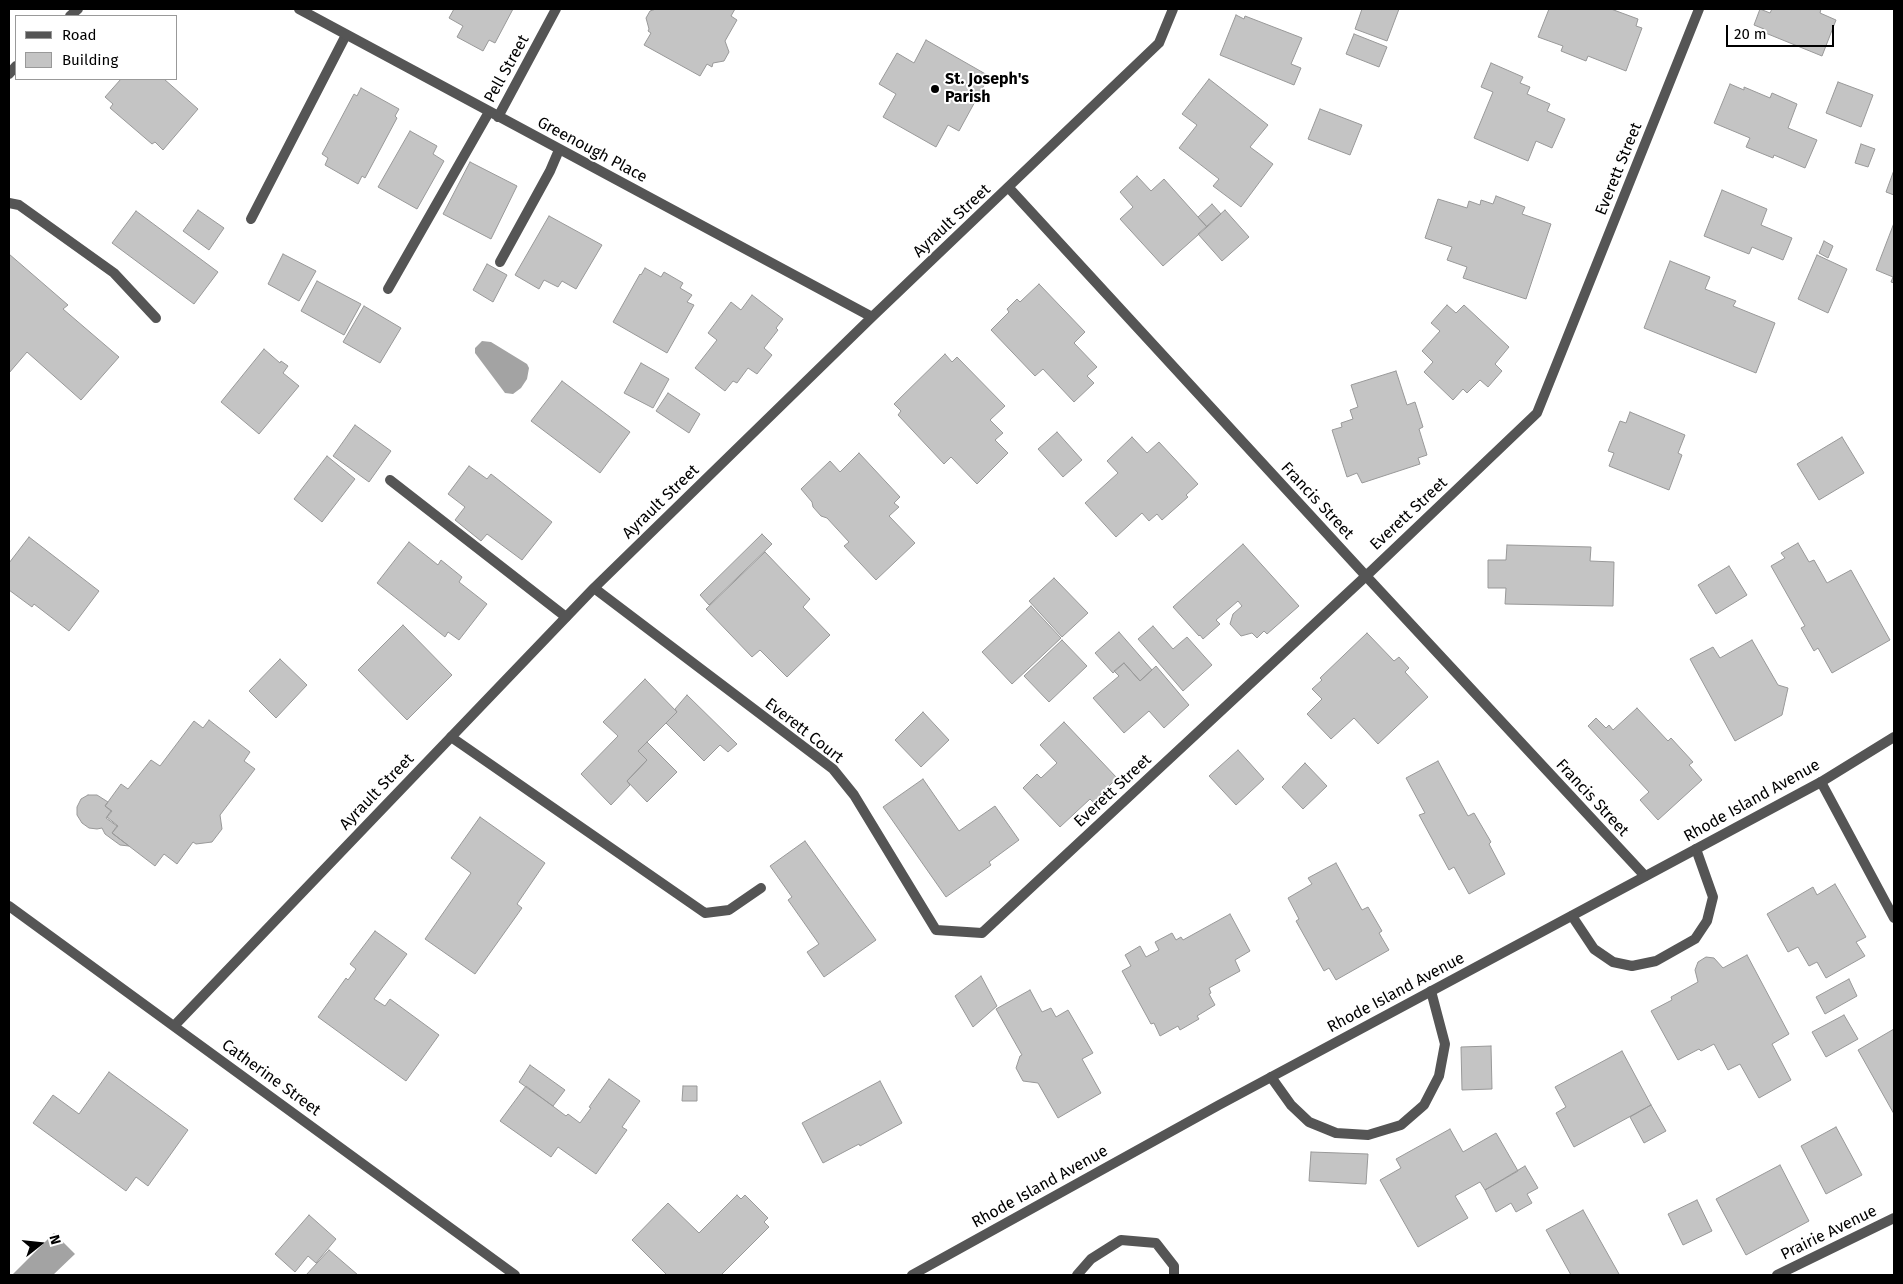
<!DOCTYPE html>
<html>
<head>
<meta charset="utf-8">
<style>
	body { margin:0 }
	#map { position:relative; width:1903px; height:1284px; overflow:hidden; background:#fff; font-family:"Fira Sans",sans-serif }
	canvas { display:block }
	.frame { position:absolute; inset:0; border:10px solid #000; pointer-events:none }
	.legend { position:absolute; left:15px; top:15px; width:162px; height:65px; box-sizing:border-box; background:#fff; border:1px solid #999; margin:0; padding:6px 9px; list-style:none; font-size:15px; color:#000 }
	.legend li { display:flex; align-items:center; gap:10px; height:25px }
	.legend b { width:25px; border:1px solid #999 }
	.north { position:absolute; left:15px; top:1219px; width:50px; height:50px; -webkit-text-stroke:4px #fff; paint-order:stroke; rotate:74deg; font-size:14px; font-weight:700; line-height:20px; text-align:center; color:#000 }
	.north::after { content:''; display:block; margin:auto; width:18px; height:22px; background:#000; clip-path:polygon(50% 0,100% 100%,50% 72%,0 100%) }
	.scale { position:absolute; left:1726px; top:25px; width:108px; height:22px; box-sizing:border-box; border:2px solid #000; border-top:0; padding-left:6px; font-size:15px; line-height:18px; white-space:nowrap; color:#000; -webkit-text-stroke:4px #fff; paint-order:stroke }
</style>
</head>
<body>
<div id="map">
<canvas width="1903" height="1284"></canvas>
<div class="frame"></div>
<ul class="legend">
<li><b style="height:6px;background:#555"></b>Road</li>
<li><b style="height:14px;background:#c4c4c4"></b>Building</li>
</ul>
<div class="north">N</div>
<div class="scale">20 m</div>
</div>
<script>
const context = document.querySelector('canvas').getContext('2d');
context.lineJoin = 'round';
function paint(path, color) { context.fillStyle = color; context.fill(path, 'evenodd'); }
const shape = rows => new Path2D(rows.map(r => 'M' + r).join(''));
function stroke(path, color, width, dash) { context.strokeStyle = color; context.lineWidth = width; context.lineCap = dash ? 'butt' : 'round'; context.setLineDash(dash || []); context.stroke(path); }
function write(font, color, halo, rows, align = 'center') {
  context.font = font + ' "Fira Sans",sans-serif'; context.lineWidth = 4; context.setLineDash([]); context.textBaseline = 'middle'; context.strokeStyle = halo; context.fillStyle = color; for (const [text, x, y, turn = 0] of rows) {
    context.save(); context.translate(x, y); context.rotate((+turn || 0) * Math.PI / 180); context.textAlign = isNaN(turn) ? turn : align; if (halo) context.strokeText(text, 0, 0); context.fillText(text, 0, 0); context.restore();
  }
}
const water = shape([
	[482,341,491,342,527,364,529,368,527,379,521,388,513,394,505,393,475,353,475,348],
	[54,1233,75,1254,53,1275,12,1275]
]);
const building = shape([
	[454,9,513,9,495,43,489,40,483,51,457,37,463,26,449,18,454,9],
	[656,9,735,9,731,16,737,20,725,41,729,52,724,61,713,63,712,67,707,64,700,76,644,45,651,33,648,31,649,29,646,18,650,11,656,9],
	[1362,9,1399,9,1387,41,1355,29,1362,9],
	[1547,9,1611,9,1638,19,1636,26,1642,28,1626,71,1588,56,1586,61,1561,51,1563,46,1538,37,1549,9,1547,9],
	[1760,9,1770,13,1772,9,1821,9,1820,13,1836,20,1822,56,1763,32,1764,29,1754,25,1760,9],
	[1236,15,1244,19,1245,16,1302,38,1291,64,1301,68,1294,85,1220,55,1236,15],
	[1354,34,1387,47,1379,67,1346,54,1354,34],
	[926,40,989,76,959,131,948,125,936,147,883,117,896,94,879,84,897,53,914,63,926,40],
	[1491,63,1523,77,1520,83,1530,87,1527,94,1550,104,1547,111,1565,119,1552,148,1536,141,1528,161,1474,138,1493,92,1481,87,1491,63],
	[121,79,164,79,198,109,163,150,155,142,152,144,110,108,113,104,105,97,121,79],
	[1209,79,1268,125,1250,147,1273,164,1241,207,1213,186,1219,179,1179,148,1197,125,1182,114,1209,79],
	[1838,82,1873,95,1861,127,1826,113,1838,82],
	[1730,84,1744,90,1744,87,1770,98,1772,93,1797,104,1788,128,1817,140,1805,168,1774,155,1773,158,1746,147,1750,138,1714,123,1730,84],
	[361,88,399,109,395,116,397,118,365,178,362,176,358,184,325,165,328,158,322,154,354,94,357,96,361,88],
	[1320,109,1362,125,1350,155,1308,139,1320,109],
	[410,131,437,146,433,154,444,161,417,209,378,187,410,131],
	[1861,144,1875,149,1868,167,1855,163,1861,144],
	[470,162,517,186,491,239,443,214,470,162],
	[1894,170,1894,195,1886,192,1894,170],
	[1137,176,1151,191,1164,179,1207,227,1163,266,1120,219,1133,207,1120,192,1137,176],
	[1722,190,1767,209,1761,225,1792,238,1783,260,1752,247,1749,254,1704,236,1722,190],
	[1496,196,1525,207,1522,214,1551,224,1526,299,1463,278,1467,267,1447,260,1452,247,1425,238,1438,199,1467,208,1469,201,1480,205,1481,200,1493,204,1496,196],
	[1212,204,1221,214,1207,227,1198,217,1212,204],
	[198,210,224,228,209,250,183,231,198,210],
	[1225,210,1249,237,1222,261,1198,234,1225,210],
	[136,211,218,272,194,304,112,243,136,211],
	[549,216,602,245,576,289,562,281,558,287,544,280,539,289,515,275,549,216],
	[1894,223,1894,283,1891,282,1893,277,1876,270,1894,223],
	[1824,241,1833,246,1828,258,1819,253,1824,241],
	[9,254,68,305,63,309,119,357,81,400,27,352,9,373,9,254],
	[283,254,316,271,299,301,268,284,283,254],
	[1817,255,1847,269,1828,313,1798,299,1817,255],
	[1670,261,1710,277,1705,289,1736,301,1733,306,1775,323,1756,373,1644,328,1670,261],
	[487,264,507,275,493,302,473,290,487,264],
	[645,268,661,277,664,272,683,283,680,288,692,295,687,302,694,305,667,353,613,322,640,274,641,275,645,268],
	[317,281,361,304,344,335,301,311,317,281],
	[1039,284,1085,332,1074,343,1097,367,1087,376,1094,383,1074,402,1043,369,1035,376,991,330,1009,312,1007,309,1017,299,1020,302,1039,284],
	[752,295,783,319,776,328,778,330,764,348,772,355,757,374,748,368,737,383,733,381,725,391,695,368,717,340,708,333,731,302,741,310,752,295],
	[1447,305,1456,313,1464,305,1509,347,1495,364,1502,371,1488,387,1480,380,1467,393,1463,389,1453,400,1424,372,1433,362,1422,351,1440,331,1431,323,1447,305],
	[364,306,401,328,380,363,343,342,364,306],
	[264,349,280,363,281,361,288,366,283,373,299,386,259,434,221,402,264,349],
	[945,354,952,362,957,357,1005,406,990,420,1003,433,995,440,1008,453,977,484,951,457,944,464,898,415,901,411,894,404,945,354],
	[641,363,669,379,653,408,624,393,641,363],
	[1396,371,1407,405,1415,402,1423,427,1419,429,1427,455,1418,458,1420,464,1362,483,1357,473,1347,477,1332,430,1342,427,1341,423,1353,419,1350,410,1358,407,1351,385,1396,371],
	[562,381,630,432,600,473,531,421,562,381],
	[668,393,700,414,689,433,656,411,668,393],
	[1630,412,1685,435,1678,453,1682,455,1669,490,1609,466,1614,453,1608,451,1620,421,1626,423,1630,412],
	[355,425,391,451,369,482,333,456,355,425],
	[1057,432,1082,460,1063,477,1038,449,1057,432],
	[1132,437,1147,453,1159,442,1198,484,1186,495,1188,497,1162,520,1157,514,1149,521,1142,513,1116,537,1085,503,1118,473,1107,461,1132,437],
	[1842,437,1864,473,1819,500,1797,464,1842,437],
	[859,453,900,497,894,503,899,507,889,516,915,543,876,580,844,546,849,542,827,518,821,516,813,507,812,502,801,489,830,461,840,472,859,453],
	[327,456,355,479,322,522,294,499,327,456],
	[469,466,487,479,491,474,552,522,522,560,487,534,481,541,455,520,465,507,448,494,469,466],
	[762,534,772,544,709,605,700,595,762,534],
	[29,537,99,591,69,631,34,604,32,607,9,590,9,563,29,537],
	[409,542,438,565,441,560,462,577,459,582,487,604,459,640,448,632,445,637,377,583,409,542],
	[1798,543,1809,562,1814,560,1827,583,1851,570,1890,640,1832,673,1818,648,1814,651,1801,628,1805,626,1771,566,1785,558,1781,553,1798,543],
	[1243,544,1299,606,1267,634,1264,631,1257,638,1252,633,1241,636,1230,624,1233,614,1242,606,1238,601,1216,620,1220,624,1203,639,1200,635,1199,636,1173,607,1243,544],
	[1507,545,1591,547,1590,561,1614,562,1613,606,1505,604,1506,588,1488,588,1488,560,1506,560,1507,545],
	[765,552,810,599,803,607,830,635,787,677,760,650,752,657,706,609,765,552],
	[1729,566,1747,595,1716,614,1698,585,1729,566],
	[1054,578,1088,613,1062,637,1029,601,1054,578],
	[1031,606,1061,638,1012,684,982,652,1031,606],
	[403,625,452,675,407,720,358,670,403,625],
	[1153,626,1173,649,1187,637,1212,665,1183,691,1138,639,1153,626],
	[1119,632,1152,670,1140,681,1124,663,1113,673,1095,653,1119,632],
	[1367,633,1394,661,1399,657,1409,668,1405,672,1428,697,1378,744,1354,718,1331,739,1307,714,1322,699,1312,689,1322,680,1320,678,1367,633],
	[1062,640,1087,666,1049,702,1024,676,1062,640],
	[1752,640,1778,685,1788,688,1782,715,1735,741,1690,659,1713,647,1720,658,1752,640],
	[280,659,307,685,276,718,249,691,280,659],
	[1124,663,1140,681,1156,666,1189,705,1164,728,1149,711,1124,733,1093,698,1119,676,1114,671,1124,663],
	[645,679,677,712,638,751,647,760,627,781,630,785,611,805,581,774,618,736,603,722,645,679],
	[687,695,737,744,728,752,720,745,704,761,666,723,677,712,675,709,687,695],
	[1637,708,1668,741,1671,738,1693,762,1689,765,1702,780,1658,820,1640,800,1649,792,1588,726,1596,718,1606,728,1609,725,1613,730,1637,708],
	[923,712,949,740,921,767,895,740,923,712],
	[209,720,250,752,244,761,255,769,220,815,222,829,212,842,196,844,193,842,177,864,164,854,155,866,112,833,118,826,107,817,112,811,105,806,121,784,128,789,151,760,160,766,194,721,203,728,209,720],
	[1064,722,1117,778,1093,802,1090,799,1060,827,1023,788,1037,774,1041,778,1057,763,1040,745,1064,722],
	[647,742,677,772,647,802,627,781,647,760,638,751,647,742],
	[1238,750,1264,779,1236,805,1209,776,1238,750],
	[1438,761,1468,816,1474,813,1491,842,1489,844,1505,874,1469,894,1454,867,1449,870,1419,815,1425,813,1406,778,1438,761],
	[1305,763,1327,786,1303,809,1282,787,1305,763],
	[923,779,959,831,995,806,1019,840,989,862,991,865,946,897,883,807,923,779],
	[88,795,97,795,108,802,105,806,111,811,106,818,117,826,112,833,129,846,120,845,105,834,102,828,97,829,89,828,82,823,77,815,77,807,81,799,88,795],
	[480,817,545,863,517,904,522,908,475,974,425,939,471,873,451,858,480,817],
	[805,841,876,940,824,977,807,952,819,944,788,900,792,897,770,866,805,841],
	[1336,863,1362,910,1368,907,1382,931,1379,933,1389,950,1336,980,1329,968,1324,971,1296,921,1299,919,1288,898,1312,884,1308,878,1336,863],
	[1835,884,1866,937,1856,942,1865,956,1826,978,1817,962,1809,966,1798,947,1788,952,1767,914,1813,887,1817,895,1835,884],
	[1230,914,1250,951,1235,960,1240,971,1209,988,1211,993,1209,994,1215,1005,1197,1016,1199,1019,1180,1030,1178,1026,1160,1036,1154,1023,1151,1024,1122,971,1131,966,1125,955,1140,946,1146,957,1159,950,1155,942,1172,933,1176,940,1181,937,1183,940,1230,914],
	[375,931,407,954,374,999,385,1006,390,999,439,1035,406,1081,318,1017,346,978,348,980,356,969,350,964,375,931],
	[1747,955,1789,1034,1772,1044,1791,1080,1759,1098,1740,1064,1728,1070,1714,1044,1701,1051,1699,1049,1678,1060,1651,1011,1672,1000,1671,997,1698,982,1695,970,1698,962,1706,957,1714,958,1723,968,1747,955],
	[981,976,997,1006,973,1027,955,996,981,976],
	[1849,979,1857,996,1825,1014,1816,997,1849,979],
	[1030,990,1042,1012,1051,1008,1056,1017,1068,1010,1093,1053,1082,1059,1101,1093,1058,1118,1038,1083,1023,1081,1016,1068,1020,1056,1022,1055,996,1009,1030,990],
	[1844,1015,1858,1039,1826,1057,1812,1032,1844,1015],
	[1894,1029,1894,1114,1858,1050,1894,1029],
	[1491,1046,1492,1089,1462,1090,1461,1047,1491,1046],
	[1622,1051,1651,1105,1574,1147,1556,1113,1566,1107,1555,1087,1622,1051],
	[530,1065,565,1090,553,1106,519,1082,530,1065],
	[109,1072,188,1130,148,1186,136,1177,126,1191,33,1123,53,1095,79,1114,109,1072],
	[609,1079,640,1101,622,1127,627,1130,596,1174,558,1147,551,1157,500,1121,526,1086,566,1116,568,1114,580,1123,591,1108,589,1107,609,1079],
	[880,1081,902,1123,860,1146,859,1144,823,1163,802,1123,880,1081],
	[683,1086,697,1086,697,1101,682,1101,683,1086],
	[1651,1105,1666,1131,1644,1143,1630,1117,1651,1105],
	[1836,1127,1862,1175,1826,1194,1801,1146,1836,1127],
	[1450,1129,1463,1152,1496,1133,1518,1171,1485,1190,1480,1182,1455,1196,1468,1218,1418,1247,1380,1180,1401,1168,1396,1159,1450,1129],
	[1311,1152,1368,1154,1366,1184,1309,1181,1311,1152],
	[1780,1165,1809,1221,1746,1255,1716,1199,1780,1165],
	[1525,1166,1538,1188,1527,1194,1532,1203,1516,1212,1511,1203,1496,1212,1485,1190,1525,1166],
	[737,1195,741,1199,745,1195,768,1218,764,1222,769,1227,721,1275,667,1275,632,1240,668,1203,699,1233,737,1195],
	[1697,1200,1712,1231,1683,1245,1668,1214,1697,1200],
	[1583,1210,1619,1274,1616,1275,1571,1275,1546,1230,1583,1210],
	[309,1215,336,1239,316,1263,308,1256,295,1272,275,1254,309,1215],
	[329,1250,358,1275,306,1275,329,1250]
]);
const service = shape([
	[9,203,19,205,114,273,156,318],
	[251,219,346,35],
	[500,262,550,171,559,150],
	[388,289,489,112],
	[390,480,566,617],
	[451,737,705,913,729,910,761,888],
	[1572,916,1594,949,1613,962,1632,966,1656,961,1695,939,1707,921,1713,897,1696,849],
	[1271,1077,1291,1105,1309,1122,1336,1133,1368,1135,1401,1125,1424,1105,1439,1076,1445,1044,1431,991],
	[1077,1275,1091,1259,1121,1240,1156,1243,1174,1266,1174,1275]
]);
const minor = shape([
	[299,9,872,317],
	[70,16,78,9],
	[9,74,16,66],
	[498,117,556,9],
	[1009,188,1366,576,1645,876],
	[594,588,833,769,854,795,936,930,982,933,1366,576,1537,413,1699,9],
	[1821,782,1894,918],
	[9,906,515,1275],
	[174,1026,594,588,872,317,1159,43,1173,9],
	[1777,1275,1894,1218]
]);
const tertiary = shape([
	[912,1275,1219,1105,1821,782,1894,737]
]);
const markers = [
	[935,89,5,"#000"]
];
const streetNames = [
	["Pell Street",507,69,-61],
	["Greenough Place",592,150,28],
	["Everett Street",1619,169,-68],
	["Ayrault Street",952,221,-43],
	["Francis Street",1317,501,47],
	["Ayrault Street",661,502,-44],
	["Everett Street",1409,514,-43],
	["Everett Court",804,731,38],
	["Everett Street",1113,791,-43],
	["Ayrault Street",377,792,-46],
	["Francis Street",1592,798,47],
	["Rhode Island Avenue",1752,801,-29],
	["Rhode Island Avenue",1396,993,-28],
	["Catherine Street",271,1078,36],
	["Rhode Island Avenue",1040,1187,-29],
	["Prairie Avenue",1829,1233,-26]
];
const poiNames = [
	["St. Joseph's",945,80],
	["Parish",945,98]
];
paint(water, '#a3a3a3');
paint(building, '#c4c4c4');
stroke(building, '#999', 1);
stroke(service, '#555', 10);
stroke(minor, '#555', 10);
stroke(tertiary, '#555', 10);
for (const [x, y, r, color] of markers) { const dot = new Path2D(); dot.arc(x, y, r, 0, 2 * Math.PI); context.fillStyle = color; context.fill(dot); stroke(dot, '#fff', 2); }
write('16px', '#000', '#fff', streetNames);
write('bold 16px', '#000', '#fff', poiNames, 'left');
</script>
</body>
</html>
